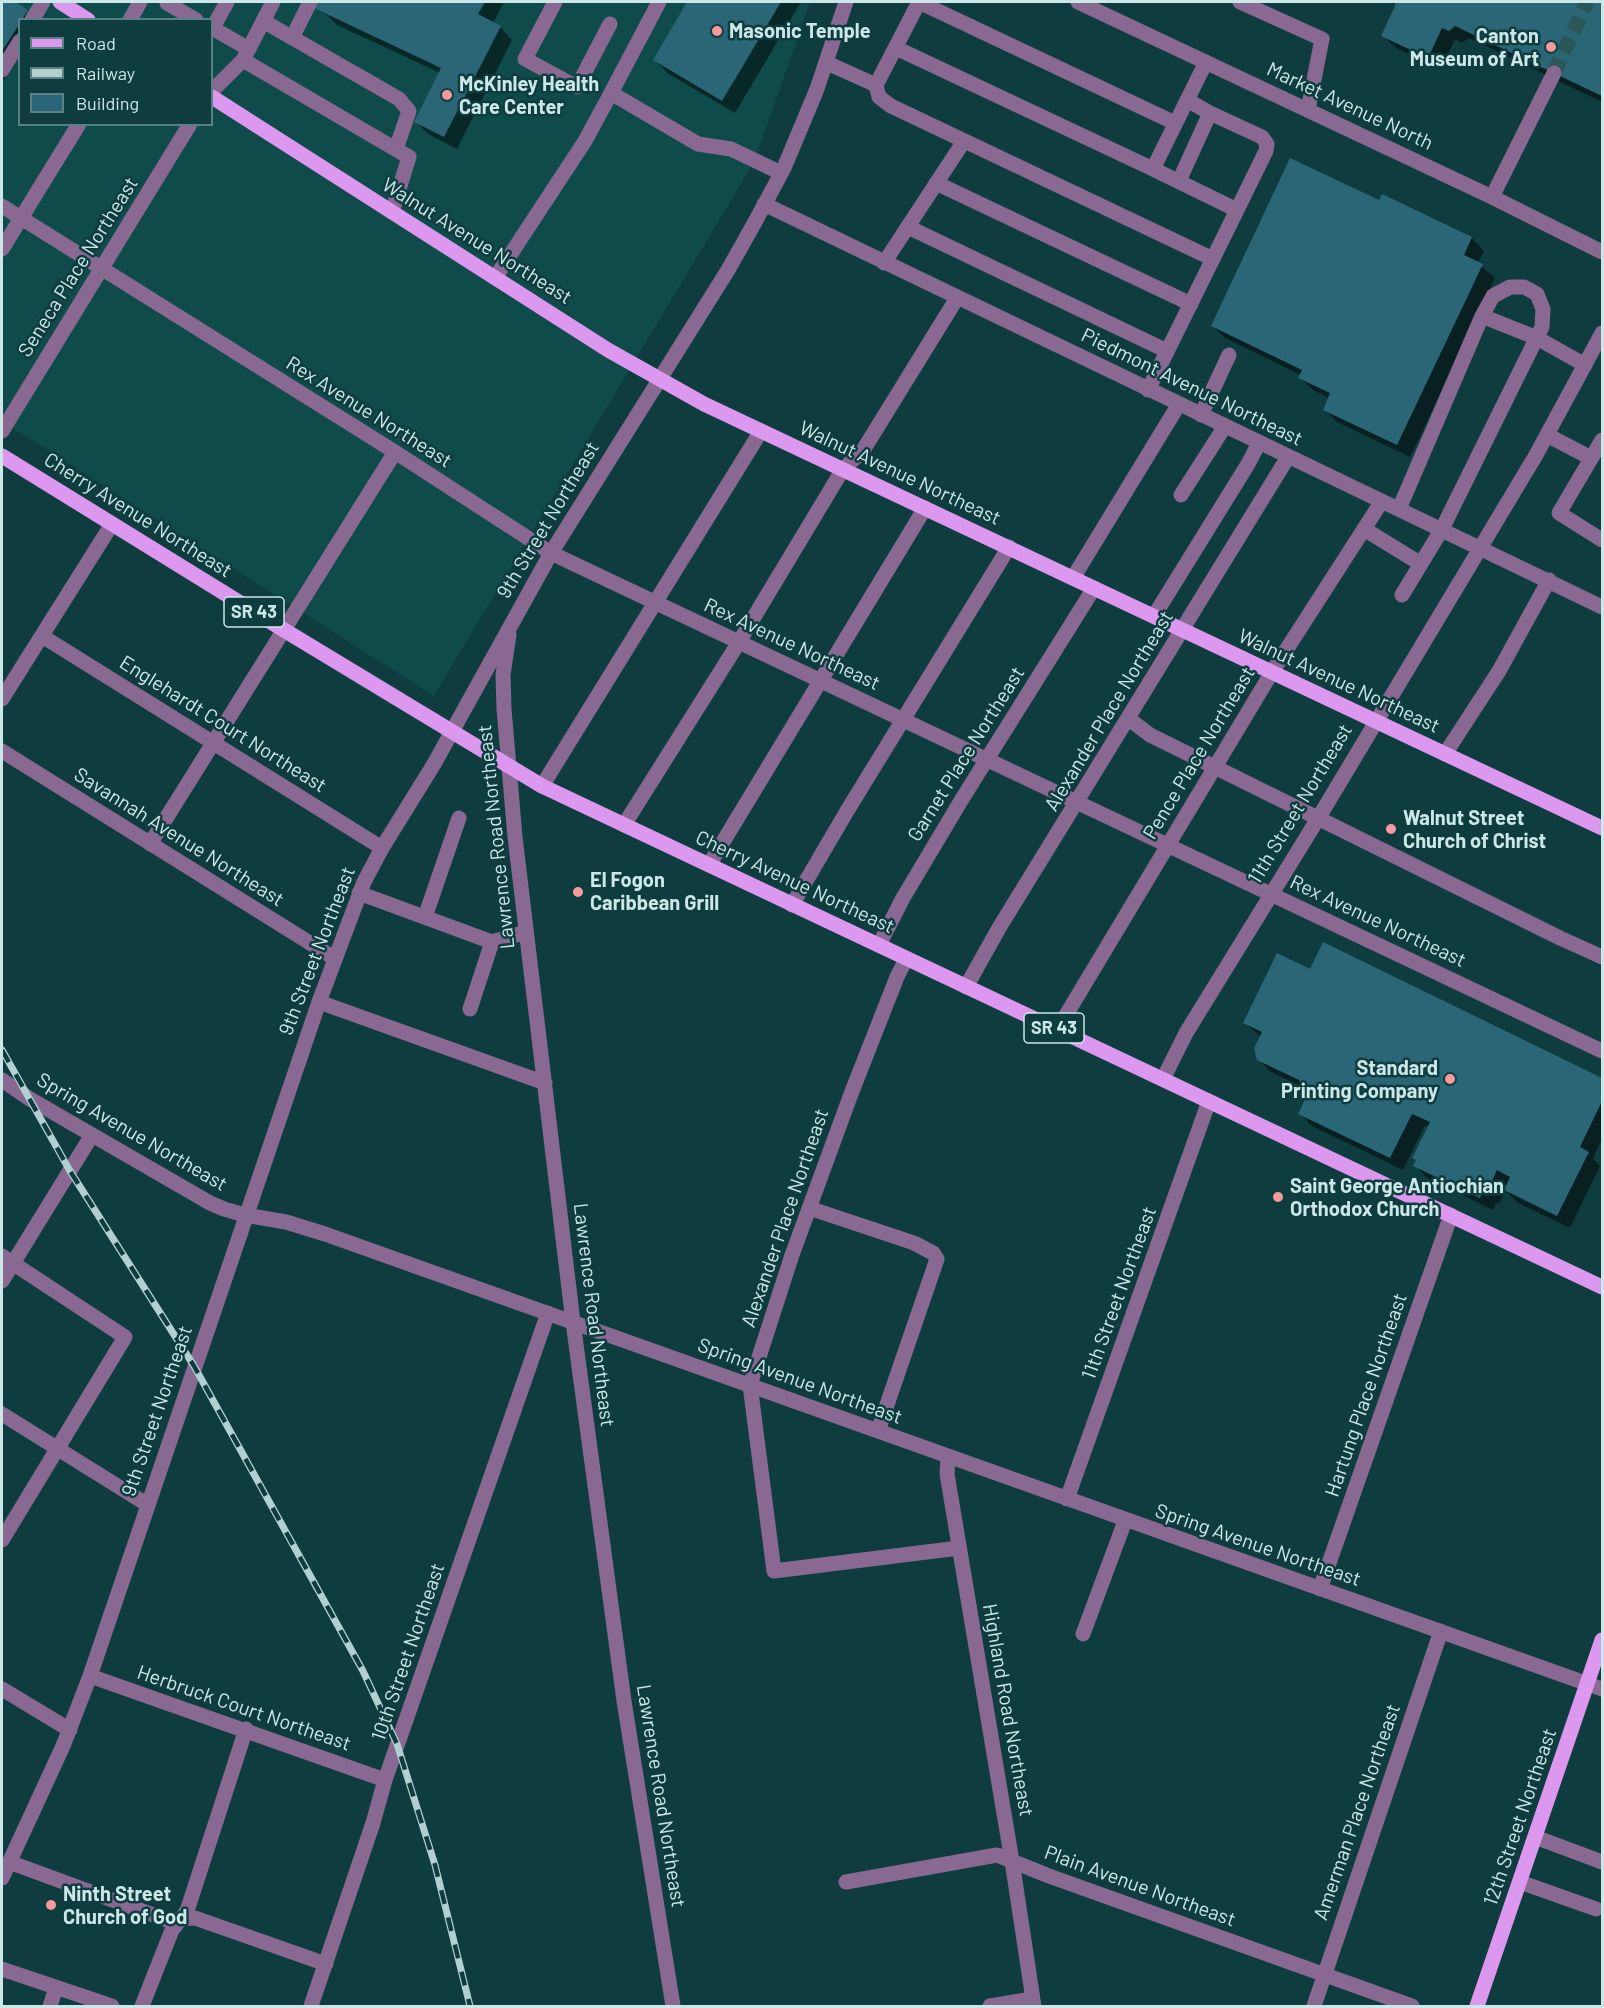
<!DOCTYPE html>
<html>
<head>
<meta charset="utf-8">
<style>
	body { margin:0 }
	#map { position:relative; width:1604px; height:2008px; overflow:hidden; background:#0f3d3f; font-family:Barlow,sans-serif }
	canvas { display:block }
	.frame { position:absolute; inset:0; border:3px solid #cbe7e8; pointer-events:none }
	.legend { position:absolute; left:18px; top:18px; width:195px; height:108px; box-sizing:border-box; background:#0f3d3f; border:2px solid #5a8183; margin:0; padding:8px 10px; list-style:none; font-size:18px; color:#cbe7e8 }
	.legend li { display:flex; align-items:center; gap:12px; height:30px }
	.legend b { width:30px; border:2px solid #5a8183 }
</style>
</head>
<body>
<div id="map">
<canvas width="1604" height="2008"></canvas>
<div class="frame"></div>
<ul class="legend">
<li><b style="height:8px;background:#dc97ee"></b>Road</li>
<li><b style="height:8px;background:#b2d0d1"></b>Railway</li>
<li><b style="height:16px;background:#2b6676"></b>Building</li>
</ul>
</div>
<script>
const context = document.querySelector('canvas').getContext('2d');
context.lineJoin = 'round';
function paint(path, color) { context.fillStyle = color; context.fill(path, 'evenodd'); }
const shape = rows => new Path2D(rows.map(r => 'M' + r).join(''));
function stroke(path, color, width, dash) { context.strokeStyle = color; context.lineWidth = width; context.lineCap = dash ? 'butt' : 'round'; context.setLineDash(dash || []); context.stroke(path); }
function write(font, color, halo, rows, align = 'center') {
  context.font = font + ' Barlow,sans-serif'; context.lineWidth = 5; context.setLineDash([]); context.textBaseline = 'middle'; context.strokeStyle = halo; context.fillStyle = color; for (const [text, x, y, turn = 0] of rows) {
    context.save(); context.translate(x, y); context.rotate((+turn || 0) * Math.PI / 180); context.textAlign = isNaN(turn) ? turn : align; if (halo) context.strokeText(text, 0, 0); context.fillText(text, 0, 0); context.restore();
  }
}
const built = shape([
	[2,2,810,2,754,162,434,696,2,421],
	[20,20,212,20,212,124,20,124]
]);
const shadow = shape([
	[2,2,13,2,36,20,20,20,20,55,2,82],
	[302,2,504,2,493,23,500,27,512,40,457,149,428,134,416,122,440,73,337,25,327,15],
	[689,2,801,2,735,113,667,73,655,60],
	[1390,2,1602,2,1602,102,1469,38,1462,43,1455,39,1441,69,1396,48,1383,36,1396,4],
	[1383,196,1472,238,1484,251,1478,263,1495,278,1410,457,1337,422,1324,409,1329,398,1313,390,1300,378,1301,375,1225,338,1212,325,1380,202],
	[1324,944,1602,1080,1602,1139,1593,1158,1600,1166,1570,1228,1518,1203,1506,1191,1499,1204,1496,1203,1493,1210,1427,1178,1415,1165,1429,1128,1425,1125,1403,1170,1312,1126,1300,1113,1309,1093,1305,1088,1271,1072,1258,1059,1261,1037,1245,1023,1310,971]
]);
const building = shape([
	[2,2,15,2,28,10,22,20,20,20,20,23,2,51],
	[301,2,485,2,478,14,501,26,444,137,414,122,441,68],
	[687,2,781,2,722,101,653,60],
	[1395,2,1602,2,1602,96,1455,26,1449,31,1442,28,1428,58,1381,36,1395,6],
	[1290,158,1379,200,1382,194,1472,237,1464,255,1483,264,1397,445,1323,410,1330,393,1298,378,1302,370,1211,326],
	[1323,942,1602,1078,1602,1101,1580,1147,1589,1152,1557,1216,1504,1190,1510,1177,1497,1170,1487,1192,1483,1191,1480,1198,1413,1166,1416,1160,1412,1158,1430,1122,1412,1114,1390,1158,1298,1114,1309,1091,1302,1087,1299,1080,1257,1060,1254,1048,1262,1032,1243,1023,1277,953,1310,969]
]);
const minorTunnel = shape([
	[1554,73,1587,2]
]);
const minor = shape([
	[168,2,167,3,196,20],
	[555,2,525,59,577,87,610,24],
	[1078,2,1492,197,1602,252],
	[1240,2,1322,39,1308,110],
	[32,20,43,2],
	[130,20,140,2],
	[263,21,399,99,409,111,396,149],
	[212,28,249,49],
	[212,29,227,2],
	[292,38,310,2],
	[896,48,1153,169],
	[243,60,409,157,392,212],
	[827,63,876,85,919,2,1175,123],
	[2,70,20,41],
	[876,85,879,97,891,106,1213,259],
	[212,91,243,60,273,2],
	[611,93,659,2],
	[1210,113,1262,137,1267,144,1266,151,1237,210],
	[1179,181,1210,113,1187,100],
	[936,183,1191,304],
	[1492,197,1554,73],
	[764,204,1602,607],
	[2,206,395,452,551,553,1602,1051],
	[908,227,1167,351],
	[2,249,79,124],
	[884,263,964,141],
	[495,278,585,141,611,93,698,144,731,149,781,173],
	[1482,316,1537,338,1585,365],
	[1148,390,1237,210,1153,169,1206,62],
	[1201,415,1229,355],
	[2,431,190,124],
	[1547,435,1591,458],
	[1602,440,1559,513,1602,540],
	[1181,495,1225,426],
	[1399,509,1482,316,1493,296,1510,287,1524,287,1537,294,1543,309,1542,327,1442,529,1402,595],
	[1364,529,1421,564],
	[1073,578,1179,404],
	[1154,616,1248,464,1259,443],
	[509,635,503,675,504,709,515,837,573,1322,624,1701,673,2006],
	[42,636,382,848],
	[2,699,112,524],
	[1129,719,1150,735,1560,938,1602,957],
	[2,751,334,958],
	[1445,754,1499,671,1549,580],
	[542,786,761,431],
	[624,825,739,642,843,469,862,452,957,298],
	[150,844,395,452],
	[709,865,925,508],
	[359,893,492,942,526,932],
	[792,905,847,811,1009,547],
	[425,917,459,818],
	[879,945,903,898,962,799,1094,588],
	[906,959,897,977,851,1094,792,1255,750,1385,774,1571,959,1548],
	[966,987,999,928,1288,457],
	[319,1002,545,1083],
	[470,1009,492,942],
	[1057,1030,1272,672,1382,501],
	[1163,1079,1186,1033,1319,817,1536,455,1602,333],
	[2,1080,30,1099,210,1203,224,1209,245,1215,286,1222,325,1234,1602,1689],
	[809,1208,914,1243,933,1253,937,1259,878,1431],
	[2,1256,125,1337,2,1540],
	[2,1281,92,1135],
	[2,1414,148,1505],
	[948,1457,947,1474,1012,1861,1034,2006],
	[1067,1499,1209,1101],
	[1320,1589,1451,1215],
	[1083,1634,1125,1521],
	[90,1676,385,1780],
	[2,1689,70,1730],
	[1535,1837,1602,1862],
	[9,1862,167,1920,195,1918,326,1964],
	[2,1878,63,1746,90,1676,319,1002,364,882,382,848,434,764,551,553,728,270,755,222,784,168,817,89,846,2],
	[846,1882,997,1855,1049,1876,1412,2006],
	[1520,1882,1596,1909],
	[2,1969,112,2006],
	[50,2006,56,1988],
	[142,2006,172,1930,187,1911,246,1729],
	[311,2006,373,1823,385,1780,548,1313],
	[990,2006,1032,1999],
	[1314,2006,1441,1631]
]);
const major = shape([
	[60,2,88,20],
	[212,97,608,350,704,404,1602,828],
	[2,456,284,630,542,786,1602,1287],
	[1477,2006,1602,1640]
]);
const rail = shape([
	[2,1050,70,1171,194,1366,363,1671,397,1744,435,1865,470,2006]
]);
const markers = [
	[717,31,6,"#f59b9c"],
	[1551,47,6,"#f59b9c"],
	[447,95,6,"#f59b9c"],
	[1391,829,6,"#f59b9c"],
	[578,892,6,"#f59b9c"],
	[1450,1079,6,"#f59b9c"],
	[1278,1197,6,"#f59b9c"],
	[51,1905,6,"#f59b9c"]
];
const shields = [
	[254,612,60],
	[1054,1028,60]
];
const shieldNames = [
	["SR 43",254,612],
	["SR 43",1054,1028]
];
const poiNames = [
	["Masonic Temple",729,31],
	["Canton",1539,36,"right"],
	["Museum of Art",1539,59,"right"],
	["McKinley Health",459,84],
	["Care Center",459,107],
	["Walnut Street",1403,818],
	["Church of Christ",1403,841],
	["El Fogon",590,880],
	["Caribbean Grill",590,903],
	["Standard",1438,1068,"right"],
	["Printing Company",1438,1091,"right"],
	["Saint George Antiochian",1290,1186],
	["Orthodox Church",1290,1209],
	["Ninth Street",63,1894],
	["Church of God",63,1917]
];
const streetNames = [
	["Market Avenue North",1350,106,25],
	["Walnut Avenue Northeast",477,241,32],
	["Seneca Place Northeast",78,267,-58],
	["Piedmont Avenue Northeast",1192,387,26],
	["Rex Avenue Northeast",369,412,32],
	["Walnut Avenue Northeast",900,473,25],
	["Cherry Avenue Northeast",138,515,32],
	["9th Street Northeast",548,520,-59],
	["Rex Avenue Northeast",792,644,25],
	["Walnut Avenue Northeast",1339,681,25],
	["Alexander Place Northeast",1109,711,-59],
	["Englehardt Court Northeast",223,724,32],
	["Pence Place Northeast",1199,753,-59],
	["Garnet Place Northeast",966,754,-58],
	["11th Street Northeast",1300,804,-59],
	["Savannah Avenue Northeast",179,837,32],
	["Lawrence Road Northeast",496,837,-96],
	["Cherry Avenue Northeast",795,882,25],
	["Rex Avenue Northeast",1378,921,25],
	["9th Street Northeast",317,951,-69],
	["Spring Avenue Northeast",132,1132,30],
	["Alexander Place Northeast",785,1218,-71],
	["11th Street Northeast",1119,1293,-70],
	["Lawrence Road Northeast",594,1315,83],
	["Spring Avenue Northeast",800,1381,20],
	["Hartung Place Northeast",1366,1395,-71],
	["9th Street Northeast",157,1411,-71],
	["Spring Avenue Northeast",1258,1545,19],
	["10th Street Northeast",408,1652,-71],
	["Herbruck Court Northeast",244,1708,19],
	["Highland Road Northeast",1008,1710,80],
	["Lawrence Road Northeast",661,1796,81],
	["Amerman Place Northeast",1357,1812,-71],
	["12th Street Northeast",1520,1817,-71],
	["Plain Avenue Northeast",1140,1886,20]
];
paint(built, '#104b4c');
paint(shadow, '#0007');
paint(building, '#2b6676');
stroke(minorTunnel, '#2b5658', 15, [15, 8]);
stroke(minor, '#896892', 15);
stroke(major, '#dc97ee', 15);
stroke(rail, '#b2d0d1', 7);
stroke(rail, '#0f3d3f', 4.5, [14]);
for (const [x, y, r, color] of markers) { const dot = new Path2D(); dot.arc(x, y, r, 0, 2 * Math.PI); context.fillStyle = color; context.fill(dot); stroke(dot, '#0f3d3f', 2); }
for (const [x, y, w] of shields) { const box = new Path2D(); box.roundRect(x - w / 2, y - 15, w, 30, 4.5); context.fillStyle = '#0f3d3f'; context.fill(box); stroke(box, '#cbe7e8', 1.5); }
write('bold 18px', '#cbe7e8', null, shieldNames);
write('bold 20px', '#cbe7e8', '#0f3d3f', poiNames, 'left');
write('20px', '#cbe7e8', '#0f3d3f', streetNames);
</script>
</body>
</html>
